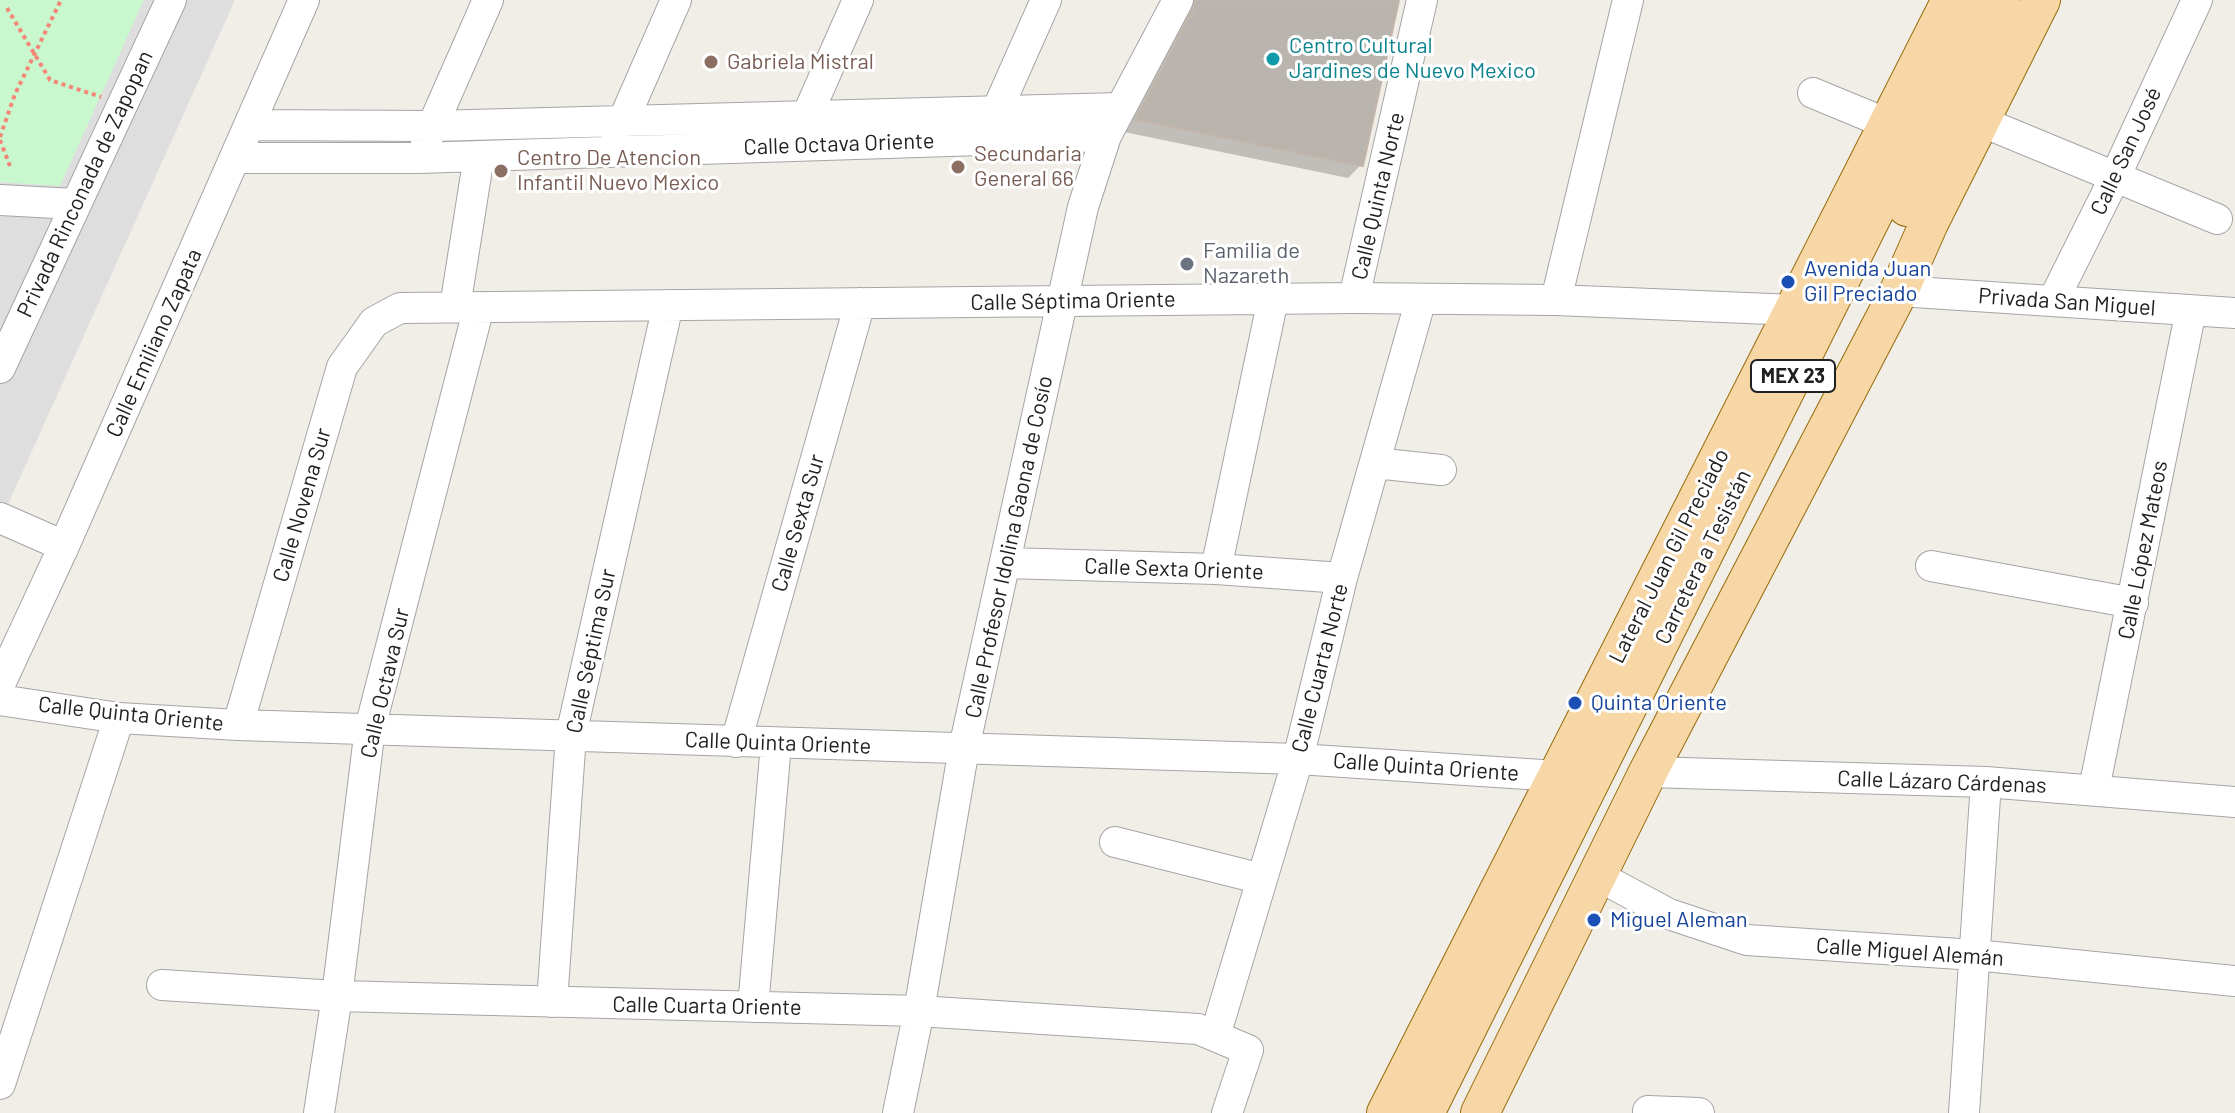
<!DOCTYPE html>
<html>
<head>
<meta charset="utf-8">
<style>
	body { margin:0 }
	canvas { display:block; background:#f1eee8 }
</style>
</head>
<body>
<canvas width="2235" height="1113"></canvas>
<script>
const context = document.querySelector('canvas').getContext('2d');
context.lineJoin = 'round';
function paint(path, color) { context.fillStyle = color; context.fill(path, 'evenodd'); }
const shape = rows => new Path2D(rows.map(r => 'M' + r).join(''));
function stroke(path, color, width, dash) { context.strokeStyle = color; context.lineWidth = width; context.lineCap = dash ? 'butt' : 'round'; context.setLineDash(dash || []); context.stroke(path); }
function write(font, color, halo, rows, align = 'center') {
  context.font = font + ' Barlow,sans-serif'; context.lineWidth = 6; context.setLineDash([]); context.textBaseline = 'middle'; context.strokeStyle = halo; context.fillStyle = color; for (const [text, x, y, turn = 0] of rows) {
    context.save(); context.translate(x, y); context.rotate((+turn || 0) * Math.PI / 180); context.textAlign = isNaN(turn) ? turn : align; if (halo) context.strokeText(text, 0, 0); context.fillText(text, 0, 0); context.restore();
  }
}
const residential = shape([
	[0,0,235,0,0,522]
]);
const park = shape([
	[0,0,144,0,60,186,0,182]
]);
const shadow = shape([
	[1186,0,1397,0,1361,165,1348,178,1124,132]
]);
const building = shape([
	[1196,0,1399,0,1363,166,1135,120,1194,8,1196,0]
]);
const path = shape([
	[7,8,50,80,101,97],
	[0,137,15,94,61,0],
	[0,140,10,166]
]);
const minor = shape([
	[1813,93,1888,124],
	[1980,121,2217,219],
	[250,125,432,126,1120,108],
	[990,126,1046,0],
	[799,134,858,0],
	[617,135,676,0],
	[426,141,488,0],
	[235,158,418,158,1106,136],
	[0,200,75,204],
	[1899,291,2235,313],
	[1354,298,1422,0],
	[1556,300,1628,0],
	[2053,301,2116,175,2197,0],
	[455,307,479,156],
	[0,368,171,0],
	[1375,463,1441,470],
	[0,518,64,546],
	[1006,563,1216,569,1342,578],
	[1931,566,2133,603],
	[1216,569,1273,299],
	[0,684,64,546,304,0],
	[0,700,119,718,238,725,1298,759,1557,776],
	[238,725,342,367,374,322,400,308,1354,298,1556,300,1794,310],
	[736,742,860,303],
	[1648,772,1986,782,2235,802],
	[2094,789,2191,310],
	[1115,842,1262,879],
	[1598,876,1669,914,1747,940,1975,955,2235,981],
	[162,985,337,996,919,1011,1198,1029,1248,1050,1227,1113],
	[552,1002,571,735,668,305],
	[753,1007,776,744],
	[1215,1036,1298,759,1342,578,1421,299],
	[0,1084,119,718],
	[1648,1111,1699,1113],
	[319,1113,337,996,370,728,479,307],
	[898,1113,919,1011,964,748,1083,207,1106,136,1178,0],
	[1964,1113,1986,782]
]);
const major = shape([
	[1907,207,2004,12],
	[1386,1113,1951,0],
	[1425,1113,1980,0],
	[1480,1113,1648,772,1899,291,1929,223,2041,0]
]);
const markers = [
	[1273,59,8,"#0f9aa8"],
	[711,62,8,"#8d6e63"],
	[958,167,8,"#8d6e63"],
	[501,171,8,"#8d6e63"],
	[1187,264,8,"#6b7280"],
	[1788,282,8,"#1a4fb4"],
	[1575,703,8,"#1a4fb4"],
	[1594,920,8,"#1a4fb4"]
];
const shields = [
	[1793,376,84]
];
const shieldNames = [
	["MEX 23",1793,376]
];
const cultureNames = [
	["Centro Cultural",1289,46],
	["Jardines de Nuevo Mexico",1289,71]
];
const educationNames = [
	["Gabriela Mistral",727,62],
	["Secundaria",974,154],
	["General 66",974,179],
	["Centro De Atencion",517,158],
	["Infantil Nuevo Mexico",517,183]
];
const streetNames = [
	["Calle Octava Oriente",839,144,-2],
	["Calle San José",2126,151,-65],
	["Privada Rinconada de Zapopan",85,184,-65],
	["Calle Quinta Norte",1378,196,-77],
	["Calle Séptima Oriente",1073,301,-1],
	["Privada San Miguel",2067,302,4],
	["Calle Emiliano Zapata",154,343,-66],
	["Calle Novena Sur",302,505,-74],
	["Calle Sexta Sur",798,523,-74],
	["Calle Profesor Idolina Gaona de Cosío",1009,547,-78],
	["Calle López Mateos",2143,550,-79],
	["Lateral Juan Gil Preciado",1669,556,-63],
	["Carretera a Tesistán",1703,557,-64],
	["Calle Sexta Oriente",1174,569,2],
	["Calle Séptima Sur",591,651,-78],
	["Calle Cuarta Norte",1320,668,-76],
	["Calle Octava Sur",385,683,-77],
	["Calle Quinta Oriente",131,714,6],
	["Calle Quinta Oriente",778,743,2],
	["Calle Quinta Oriente",1426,767,4],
	["Calle Lázaro Cárdenas",1942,782,2],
	["Calle Miguel Alemán",1910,952,4],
	["Calle Cuarta Oriente",707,1006,1]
];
const worshipNames = [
	["Familia de",1203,251],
	["Nazareth",1203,276]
];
const transitNames = [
	["Avenida Juan",1804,269],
	["Gil Preciado",1804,294],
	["Quinta Oriente",1591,703],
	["Miguel Aleman",1610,920]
];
paint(residential, '#dfdede');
paint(park, '#c9f7ce');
paint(shadow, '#0003');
paint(building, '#bab4ae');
stroke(building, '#c2b6ab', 2);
stroke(minor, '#a5a5a5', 32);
stroke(major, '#976b08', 40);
stroke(path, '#f38777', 4, [4, 4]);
stroke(minor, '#fff', 30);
stroke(major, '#f8d7a7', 38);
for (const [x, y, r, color] of markers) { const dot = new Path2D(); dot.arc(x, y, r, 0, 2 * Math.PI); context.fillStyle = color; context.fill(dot); stroke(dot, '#fff', 3); }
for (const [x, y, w] of shields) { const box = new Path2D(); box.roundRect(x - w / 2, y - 16, w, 32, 6); context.fillStyle = '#fff'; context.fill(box); stroke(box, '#212121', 2); }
write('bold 20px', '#212121', null, shieldNames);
write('22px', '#0d838f', '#fff', cultureNames, 'left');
write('22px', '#785e54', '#fff', educationNames, 'left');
write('22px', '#212121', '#fff', streetNames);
write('22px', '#5b616d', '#fff', worshipNames, 'left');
write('22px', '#164399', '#fff', transitNames, 'left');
</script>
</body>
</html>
